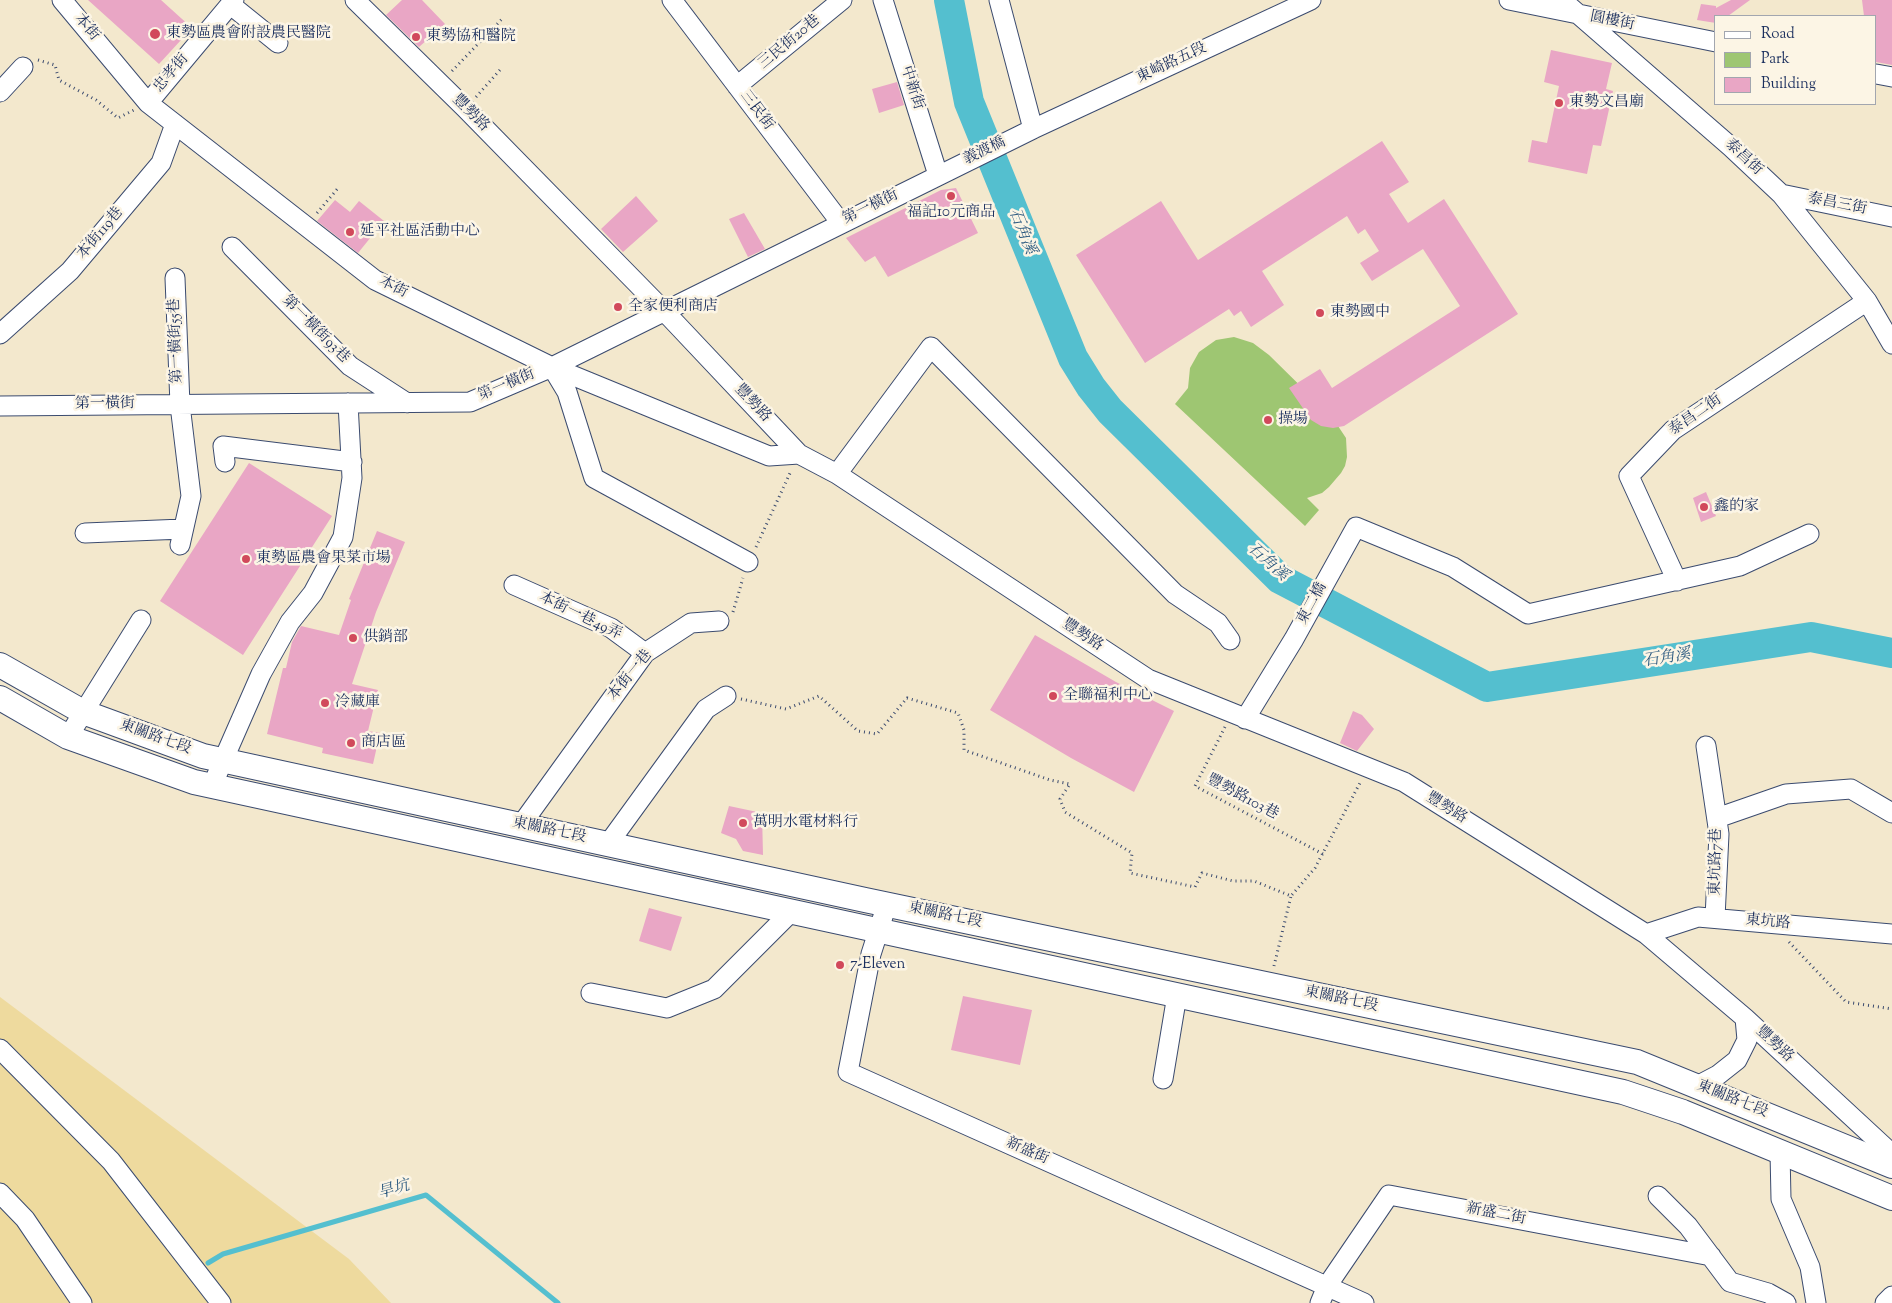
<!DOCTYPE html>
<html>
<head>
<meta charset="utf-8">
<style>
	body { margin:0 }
	#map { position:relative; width:1892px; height:1303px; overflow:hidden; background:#f3e8cd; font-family:"Sorts Mill Goudy",serif }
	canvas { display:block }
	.legend { position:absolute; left:1714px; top:15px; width:162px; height:90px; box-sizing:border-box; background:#fcf5e5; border:1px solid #a2a6af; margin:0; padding:6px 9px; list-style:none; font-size:15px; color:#1b2f5e }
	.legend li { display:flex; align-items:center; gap:10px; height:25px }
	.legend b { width:25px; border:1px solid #a2a6af }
</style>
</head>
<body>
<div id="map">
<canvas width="1892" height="1303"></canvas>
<ul class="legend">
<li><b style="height:6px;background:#fff"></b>Road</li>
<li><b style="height:14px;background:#9ec672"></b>Park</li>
<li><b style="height:14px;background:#e9a6c5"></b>Building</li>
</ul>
</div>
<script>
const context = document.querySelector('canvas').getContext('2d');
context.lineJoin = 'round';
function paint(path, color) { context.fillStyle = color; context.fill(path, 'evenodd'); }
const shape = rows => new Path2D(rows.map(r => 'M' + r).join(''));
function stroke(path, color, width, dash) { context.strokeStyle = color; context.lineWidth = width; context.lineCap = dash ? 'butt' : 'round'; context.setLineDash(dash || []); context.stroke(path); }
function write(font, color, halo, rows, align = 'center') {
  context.font = font + ' "Sorts Mill Goudy","Noto Serif TC",serif'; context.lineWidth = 5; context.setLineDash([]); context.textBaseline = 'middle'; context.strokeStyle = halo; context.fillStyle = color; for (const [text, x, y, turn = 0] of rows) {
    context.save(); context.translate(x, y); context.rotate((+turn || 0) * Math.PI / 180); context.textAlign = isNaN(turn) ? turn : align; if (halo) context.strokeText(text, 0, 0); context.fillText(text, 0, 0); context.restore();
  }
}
const green = shape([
	[1234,337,1253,343,1269,355,1332,417,1346,438,1347,457,1345,466,1341,473,1329,487,1322,493,1307,498,1319,510,1305,526,1175,404,1188,388,1190,368,1199,352,1216,340]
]);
const sand = shape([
	[0,997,349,1259,391,1303,0,1303]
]);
const stream = shape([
	[208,1263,223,1254,426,1195,558,1303]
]);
const river = shape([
	[949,0,969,102,1073,358,1091,387,1110,411,1280,579,1487,687,1811,637,1892,653]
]);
const building = shape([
	[88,0,161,0,192,28,159,64],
	[402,0,422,0,445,24,419,47,386,15],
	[1731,0,1750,0,1728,16,1716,16,1716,23,1697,20,1701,4,1716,6,1716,8],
	[1862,0,1892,0,1892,65,1876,62,1876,16,1864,16],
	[1551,50,1612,63,1606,89,1613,91,1601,146,1593,145,1587,174,1528,162,1532,140,1547,143,1559,86,1544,82],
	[897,82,904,105,879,113,872,89],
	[1382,141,1409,182,1389,194,1408,223,1444,199,1518,314,1344,426,1333,428,1321,426,1311,420,1289,388,1320,369,1332,388,1460,306,1423,249,1372,281,1360,263,1379,251,1365,229,1358,234,1347,216,1262,271,1284,305,1251,327,1241,311,1234,316,1229,309,1145,363,1076,255,1161,201,1198,260],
	[956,188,978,233,888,277,875,256,865,262,846,238,941,190],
	[636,196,658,221,623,252,601,229],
	[335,200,350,212,359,201,384,221,358,253,317,221],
	[744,213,765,249,748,257,729,219],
	[249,463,332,516,243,655,160,601],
	[1706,492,1716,516,1701,522,1693,498],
	[377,531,405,542,376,612,352,684,378,690,368,731,380,733,373,764,322,753,323,748,267,734,283,668,286,668,292,642,301,626,339,635,351,600,349,599],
	[1035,635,1116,682,1174,711,1134,792,1071,758,990,710],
	[1353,711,1362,715,1374,729,1357,751,1340,743],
	[729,806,762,813,763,855,743,851,736,839,721,833],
	[649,908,682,917,671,951,639,941],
	[963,996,1032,1010,1020,1065,951,1050]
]);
const path = shape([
	[38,60,55,65,59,80,96,100,118,118,134,110],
	[452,71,503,18],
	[476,97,500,70],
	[317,213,339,187],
	[756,547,791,471],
	[733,612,743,578],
	[741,699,786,709,819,696,858,731,877,734,907,698,958,713,964,730,964,750,1050,780,1070,784,1060,799,1065,812,1132,853,1130,873,1195,887,1202,873,1233,881,1254,881,1291,896,1315,868,1361,781],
	[1225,727,1195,786,1323,854],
	[1789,942,1846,1002,1892,1009],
	[1274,966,1291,896]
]);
const minor = shape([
	[62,0,148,103,375,280,552,367,769,456,799,454],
	[355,0,465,108,665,312,799,454,837,474,1148,679,1404,782,1646,934,1745,1018,1892,1154],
	[672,0,841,223],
	[883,0,938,175],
	[999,0,1033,129],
	[1509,0,1716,42],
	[1562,0,1731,147,1781,194,1867,301,1892,344],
	[231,5,278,43],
	[1876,74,1892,77],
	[737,86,842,0],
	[0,92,23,67],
	[148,103,234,0],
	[1781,194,1892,217],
	[232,247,350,366,407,403],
	[175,278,180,405,191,496,180,545],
	[0,334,70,271,161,163,175,124],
	[552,367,567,392,594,478,748,562],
	[0,406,470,402,552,367,1033,129,1311,0],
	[225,462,223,446,352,462],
	[837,474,931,347,1175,594,1218,623,1230,640],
	[85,533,183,529],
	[1677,581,1629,476,1673,430,1867,301],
	[514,585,611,628,645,653],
	[1245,719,1294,639,1356,527,1453,567,1528,614,1740,566,1809,534],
	[68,737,141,620],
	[1706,746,1719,834,1715,918],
	[212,786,261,674,290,622,313,593,343,537,352,478,348,403],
	[1717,818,1786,794,1851,789,1892,813],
	[521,825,645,653,691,623,719,621],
	[608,844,706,709,726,696],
	[887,904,871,954,848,1072,1364,1303],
	[1646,934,1698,917,1892,934],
	[591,993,667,1008,714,989,792,911],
	[0,1049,111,1161,221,1303],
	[1163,1079,1177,995],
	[1697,1086,1718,1075,1737,1060,1747,1040,1745,1018],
	[1780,1152,1781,1199,1810,1267,1816,1303],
	[0,1193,25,1219,82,1303],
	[1658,1196,1688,1226,1730,1282,1768,1293,1786,1303],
	[1320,1303,1327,1286,1389,1195,1711,1256],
	[1885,1303,1892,1296]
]);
const major = shape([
	[0,665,83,712,203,756,865,900,1637,1062,1892,1166],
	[0,698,68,737,194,782,1623,1092,1683,1112,1892,1198]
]);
const markers = [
	[155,34,6,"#d1495b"],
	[416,37,5,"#d1495b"],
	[1559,103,5,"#d1495b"],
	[951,196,5,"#d1495b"],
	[350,232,5,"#d1495b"],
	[618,307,5,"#d1495b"],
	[1320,313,5,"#d1495b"],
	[1268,420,5,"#d1495b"],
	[1704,507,5,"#d1495b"],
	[246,559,5,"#d1495b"],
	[353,638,5,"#d1495b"],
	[1053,696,5,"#d1495b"],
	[325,703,5,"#d1495b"],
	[351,743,5,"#d1495b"],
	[743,823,5,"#d1495b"],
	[840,965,5,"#d1495b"]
];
const streetNames = [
	["圓樓街",1612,22,11],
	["本街",86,28,50],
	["三民街20巷",790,43,-40],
	["東崎路五段",1172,64,-25],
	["忠孝街",172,74,-50],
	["中新街",911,88,72],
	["三民街",756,111,53],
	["豐勢路",470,114,45],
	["義渡橋",985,152,-26],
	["泰昌街",1743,158,43],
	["泰昌三街",1837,205,11],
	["第一橫街",871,208,-26],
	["本街119巷",101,234,-50],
	["本街",393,288,27],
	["第一橫街93巷",315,330,45],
	["第一橫街55巷",177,341,-92],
	["第一橫街",507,386,-23],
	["豐勢路",752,404,47],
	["第一橫街",105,405,-1],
	["泰昌二街",1696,416,-35],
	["東二橋",1313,604,-61],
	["本街一巷49弄",580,617,26],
	["豐勢路",1082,636,33],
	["本街一巷",631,676,-51],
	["東關路七段",155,738,20],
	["豐勢路103巷",1242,798,28],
	["豐勢路",1446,809,32],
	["東關路七段",549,831,12],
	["東坑路7巷",1717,862,-89],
	["東關路七段",945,916,12],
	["東坑路",1768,923,5],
	["東關路七段",1341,1000,12],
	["豐勢路",1774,1045,43],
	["東關路七段",1732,1100,22],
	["新盛街",1027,1152,24],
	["新盛二街",1496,1215,11]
];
const poiNames = [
	["東勢區農會附設農民醫院",166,34],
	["東勢協和醫院",426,37],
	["東勢文昌廟",1569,103],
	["福記10元商品",951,213,"center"],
	["延平社區活動中心",360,232],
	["全家便利商店",628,307],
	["東勢國中",1330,313],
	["操場",1278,420],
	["鑫的家",1714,507],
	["東勢區農會果菜市場",256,559],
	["供銷部",363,638],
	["全聯福利中心",1063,696],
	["冷藏庫",335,703],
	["商店區",361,743],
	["萬明水電材料行",753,823],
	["7-Eleven",850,965]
];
const waterNames = [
	["石角溪",1021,232,68],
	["石角溪",1267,563,42],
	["石角溪",1667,659,-9],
	["旱坑",394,1191,-16]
];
paint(green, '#9ec672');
paint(sand, '#eeda9e');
stroke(stream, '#54bfcf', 5);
stroke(river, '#54bfcf', 30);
paint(building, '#e9a6c5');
stroke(minor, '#3b4b6f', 21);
stroke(major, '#3b4b6f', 26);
stroke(path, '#3b4b6f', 3, [1, 4]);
stroke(minor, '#fff', 19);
stroke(major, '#fff', 24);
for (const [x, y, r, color] of markers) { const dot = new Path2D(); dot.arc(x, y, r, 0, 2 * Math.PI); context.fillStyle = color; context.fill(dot); stroke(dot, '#fcf5e5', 2); }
write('15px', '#1b2f5e', '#fcf5e5', streetNames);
write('15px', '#1b2f5e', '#fcf5e5', poiNames, 'left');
write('italic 16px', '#2c5a80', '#fcf5e5', waterNames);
</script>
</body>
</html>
